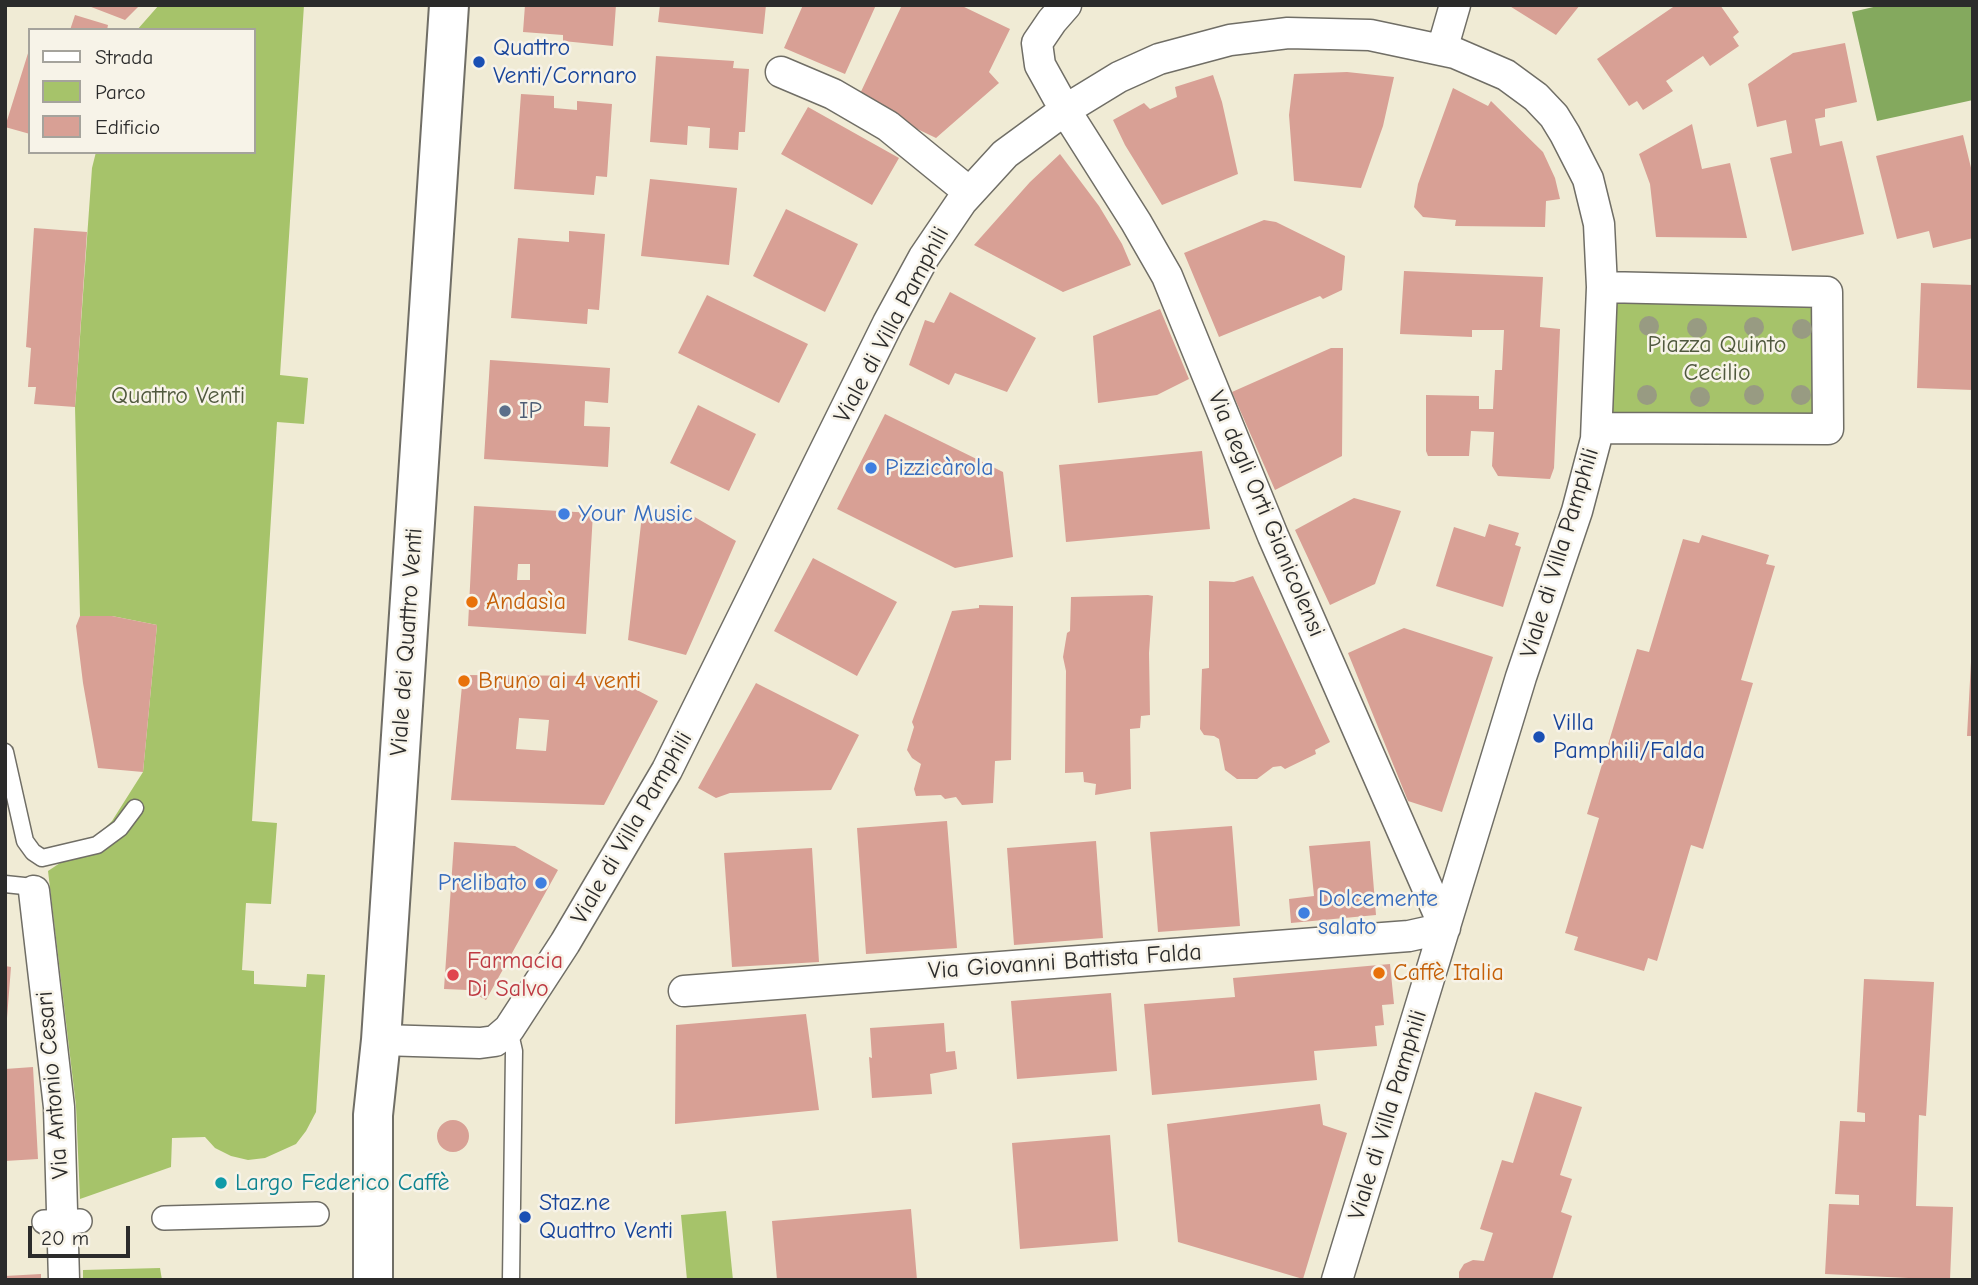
<!DOCTYPE html>
<html>
<head>
<meta charset="utf-8">
<style>
	body { margin:0 }
	#map { position:relative; width:1978px; height:1285px; overflow:hidden; background:#f0ebd5; font-family:"Comic Neue",sans-serif }
	canvas { display:block }
	.frame { position:absolute; inset:0; border:7px solid #2b2b2b; pointer-events:none }
	.legend { position:absolute; left:28px; top:28px; width:228px; height:126px; box-sizing:border-box; background:#f7f3e8; border:2px solid #a5a39c; margin:0; padding:9px 12px; list-style:none; font-size:21px; color:#2b2b2b }
	.legend li { display:flex; align-items:center; gap:14px; height:35px }
	.legend b { width:35px; border:2px solid #a5a39c }
	.scale { position:absolute; left:28px; top:1226px; width:102px; height:32px; box-sizing:border-box; border:4px solid #2b2b2b; border-top:0; padding-left:9px; font-size:21px; line-height:24px; white-space:nowrap; color:#2b2b2b; -webkit-text-stroke:5px #f7f3e8; paint-order:stroke }
</style>
</head>
<body>
<div id="map">
<canvas width="1978" height="1285"></canvas>
<div class="frame"></div>
<ul class="legend">
<li><b style="height:9px;background:#fff"></b>Strada</li>
<li><b style="height:19px;background:#a6c36a"></b>Parco</li>
<li><b style="height:19px;background:#d8a095"></b>Edificio</li>
</ul>
<div class="scale">20 m</div>
</div>
<script>
const context = document.querySelector('canvas').getContext('2d');
context.lineJoin = 'round';
function paint(path, color) { context.fillStyle = color; context.fill(path, 'evenodd'); }
const shape = rows => new Path2D(rows.map(r => 'M' + r).join(''));
function stroke(path, color, width, dash) { context.strokeStyle = color; context.lineWidth = width; context.lineCap = dash ? 'butt' : 'round'; context.setLineDash(dash || []); context.stroke(path); }
function write(font, color, halo, rows, align = 'center') {
  context.font = font + ' "Comic Neue",sans-serif'; context.lineWidth = 5; context.setLineDash([]); context.textBaseline = 'middle'; context.strokeStyle = halo; context.fillStyle = color; for (const [text, x, y, turn = 0] of rows) {
    context.save(); context.translate(x, y); context.rotate((+turn || 0) * Math.PI / 180); context.textAlign = isNaN(turn) ? turn : align; if (halo) context.strokeText(text, 0, 0); context.fillText(text, 0, 0); context.restore();
  }
}
const green = shape([
	[159,5,304,5,280,375,308,378,304,424,277,422,252,821,277,823,271,904,246,903,242,970,254,971,254,984,306,987,307,974,325,975,316,1112,306,1131,296,1144,265,1158,248,1160,231,1156,215,1148,205,1137,172,1138,171,1167,80,1199,76,1106,48,871,90,843,112,821,143,772,157,625,112,616,80,616,75,407,92,168,96,152,254,152,254,30,137,30],
	[1602,287,1827,292,1828,429,1597,428],
	[726,1211,733,1280,687,1280,681,1215],
	[160,1268,162,1280,83,1280,83,1270]
]);
const forest = shape([
	[1882,5,1973,5,1973,100,1877,121,1852,12]
]);
const building = shape([
	[86,5,140,5,125,20],
	[525,5,616,5,613,46,563,41,563,35,523,32],
	[660,5,766,5,763,34,658,22],
	[803,5,876,5,845,74,784,48],
	[902,5,960,5,1010,29,989,72,999,83,936,138,857,100],
	[1508,5,1580,5,1556,35],
	[1676,5,1720,5,1739,32,1733,37,1739,46,1710,66,1703,56,1666,81,1673,91,1643,110,1637,101,1629,106,1597,59],
	[75,15,108,25,107,30,70,30],
	[1845,43,1857,102,1825,109,1825,117,1815,119,1820,146,1842,141,1864,234,1792,251,1770,158,1792,153,1786,120,1757,127,1748,84,1793,53],
	[29,50,30,50,30,134,5,127],
	[656,56,734,61,733,68,749,69,745,132,739,132,738,150,709,148,710,128,688,126,687,145,650,142],
	[1347,72,1394,77,1383,126,1361,188,1294,181,1289,115,1294,74],
	[1213,75,1222,102,1238,174,1162,205,1125,145,1113,120,1144,103,1150,109,1177,97,1175,87],
	[1453,88,1488,106,1491,101,1543,152,1555,178,1560,199,1546,201,1545,227,1455,226,1456,220,1423,217,1414,207,1418,184],
	[521,94,554,96,554,108,577,110,577,101,612,104,607,177,596,176,594,195,514,189],
	[808,107,899,158,872,205,781,154],
	[1692,124,1702,169,1730,163,1747,238,1656,237,1650,184,1639,154],
	[1963,135,1973,176,1973,238,1933,248,1929,231,1897,239,1876,156],
	[1060,154,1099,206,1122,244,1131,265,1063,292,974,245,1030,182],
	[650,179,737,188,729,265,641,256],
	[786,209,858,244,825,312,753,276],
	[1264,220,1276,222,1345,256,1342,290,1323,299,1320,296,1219,337,1184,253],
	[34,228,87,232,75,407,34,404,36,387,28,387,31,348,26,347],
	[569,231,605,234,599,310,588,309,587,324,511,318,518,238,569,242],
	[1404,271,1543,277,1540,327,1560,329,1554,468,1550,479,1498,476,1492,466,1494,432,1471,431,1469,456,1428,456,1426,451,1426,395,1479,396,1479,409,1493,409,1495,370,1502,370,1504,330,1472,330,1472,337,1400,334],
	[1921,283,1973,285,1973,390,1917,388],
	[950,292,1036,338,1007,392,955,373,949,385,909,365,925,320,934,323],
	[707,295,808,344,779,403,678,353],
	[1160,309,1189,379,1157,395,1098,403,1093,336],
	[1331,348,1343,348,1342,456,1275,490,1232,392],
	[490,360,610,368,608,403,585,401,584,426,610,427,608,467,484,459],
	[698,405,756,434,729,491,670,463],
	[885,414,1003,472,1013,557,955,568,837,509],
	[1202,451,1210,529,1066,542,1059,465],
	[1354,498,1401,511,1375,584,1330,605,1295,530],
	[474,506,593,513,586,634,468,626],
	[518,564,530,564,530,580,517,580],
	[642,515,693,516,736,541,686,655,628,640],
	[1489,524,1519,533,1515,545,1521,547,1503,607,1436,586,1454,527,1485,537],
	[1702,535,1769,555,1766,564,1775,566,1741,680,1753,683,1703,849,1691,845,1657,961,1648,958,1644,971,1574,950,1578,937,1565,933,1599,818,1587,814,1637,649,1649,652,1683,539,1699,543],
	[813,558,897,602,857,676,774,631],
	[1253,576,1330,742,1315,750,1316,754,1285,769,1281,766,1273,767,1257,779,1237,779,1225,770,1219,739,1214,736,1204,735,1200,729,1202,669,1209,668,1209,581,1234,582],
	[1148,595,1153,596,1149,653,1150,715,1141,716,1140,728,1130,729,1131,789,1095,795,1096,784,1084,782,1083,772,1065,773,1066,671,1063,657,1067,633,1070,631,1071,597],
	[979,605,1013,606,1011,760,995,761,993,803,962,805,956,797,945,799,941,795,916,796,914,789,921,764,912,758,907,750,914,727,912,722,952,611,979,608],
	[80,616,112,616,157,625,143,772,98,768,83,683,76,626],
	[1404,628,1493,657,1442,812,1408,801,1348,653],
	[1971,662,1973,662,1973,736,1967,736],
	[463,675,610,676,658,701,604,805,451,800],
	[519,718,549,720,546,751,516,749],
	[756,683,859,735,831,790,730,793,716,798,698,788],
	[947,821,957,948,866,954,857,828],
	[1232,826,1240,926,1158,932,1150,832],
	[1096,841,1103,938,1014,945,1007,848],
	[1370,841,1376,915,1291,923,1289,899,1314,896,1309,846],
	[454,842,515,846,558,870,486,1000,468,990,444,989],
	[812,848,819,962,732,967,724,853],
	[1390,964,1394,1004,1382,1005,1384,1025,1375,1026,1377,1046,1314,1051,1317,1080,1152,1095,1144,1004,1235,997,1233,978],
	[5,966,11,967,7,1018,5,1018],
	[1864,979,1934,982,1926,1116,1919,1115,1916,1206,1953,1207,1950,1280,1825,1274,1829,1204,1859,1205,1859,1195,1835,1194,1840,1121,1865,1122,1865,1113,1857,1112],
	[1111,993,1117,1071,1017,1079,1011,1001],
	[806,1014,819,1110,675,1124,676,1025],
	[944,1023,946,1052,955,1051,957,1069,930,1074,932,1094,872,1098,869,1057,872,1058,870,1028],
	[33,1067,38,1159,5,1161,5,1069],
	[1535,1092,1582,1107,1560,1175,1572,1179,1561,1212,1572,1216,1552,1280,1459,1280,1459,1272,1464,1264,1473,1260,1484,1261,1493,1233,1480,1229,1502,1160,1513,1163],
	[1320,1104,1323,1125,1347,1133,1303,1279,1178,1242,1167,1124],
	'437 1136a16 16 0 1 1 32 0a16 16 0 1 1-32 0Z',
	[1110,1135,1118,1241,1020,1249,1012,1143],
	[911,1209,917,1280,777,1280,772,1221],
	[41,1274,41,1280,5,1280,5,1276]
]);
const service = shape([
	[5,752,25,841,33,852,42,858,97,845,120,828,135,808],
	[5,884,24,886,34,891],
	[509,1029,514,1051,511,1280]
]);
const pedestrian = shape([
	[164,1218,317,1214],
	[44,1222,80,1221]
]);
const minor = shape([
	[1442,50,1455,5],
	[781,72,833,94,888,126,969,192],
	[1597,428,1828,429,1827,292,1602,287],
	[34,891,59,1107,64,1280],
	[684,991,1409,936,1445,928,1273,536,1167,276,1136,222,1065,110,1040,65,1037,43,1052,21,1066,5],
	[381,1040,480,1043,495,1041,509,1029,565,943,667,770,888,323,924,257,962,201,1005,154,1065,110,1119,77,1159,59,1230,40,1288,33,1370,35,1455,53,1506,75,1536,97,1554,116,1565,134,1588,179,1599,224,1602,287,1596,439,1577,511,1521,677,1337,1280]
]);
const tertiary = shape([
	[373,1280,373,1115,381,1040,449,5]
]);
const trees = [
	[1649,326],
	[1754,327],
	[1697,328],
	[1802,329],
	[1647,395],
	[1754,395],
	[1801,395],
	[1700,397]
];
const markers = [
	[479,62,7,"#1a4fb4"],
	[505,411,7,"#5c6f8a"],
	[871,468,7,"#3f7fe0"],
	[564,514,7,"#3f7fe0"],
	[472,602,7,"#e8710a"],
	[464,681,7,"#e8710a"],
	[1539,737,7,"#1a4fb4"],
	[541,883,7,"#3f7fe0"],
	[1304,913,7,"#3f7fe0"],
	[1379,973,7,"#e8710a"],
	[453,975,7,"#e0444e"],
	[221,1183,7,"#0f9aa8"],
	[525,1217,7,"#1a4fb4"]
];
const transitNames = [
	["Quattro",493,48],
	["Venti/Cornaro",493,76],
	["Villa",1553,723],
	["Pamphili/Falda",1553,751],
	["Staz.ne",539,1203],
	["Quattro Venti",539,1231]
];
const streetNames = [
	["Viale di Villa Pamphili",892,325,-62],
	["Via degli Orti Gianicolensi",1266,514,67],
	["Viale di Villa Pamphili",1560,553,-73],
	["Viale dei Quattro Venti",407,642,-86],
	["Viale di Villa Pamphili",632,828,-60],
	["Via Giovanni Battista Falda",1065,962,-4],
	["Via Antonio Cesari",53,1085,-95],
	["Viale di Villa Pamphili",1388,1115,-73]
];
const parkNames = [
	["Piazza Quinto",1717,345],
	["Cecilio",1717,373],
	["Quattro Venti",178,396]
];
const serviceNames = [
	["IP",519,411]
];
const shopNames = [
	["Pizzicàrola",885,468],
	["Your Music",578,514],
	["Prelibato",527,883,"right"],
	["Dolcemente",1318,899],
	["salato",1318,927]
];
const foodNames = [
	["Andasìa",486,602],
	["Bruno ai 4 venti",478,681],
	["Caffè Italia",1393,973]
];
const healthNames = [
	["Farmacia",467,961],
	["Di Salvo",467,989]
];
const cultureNames = [
	["Largo Federico Caffè",235,1183]
];
paint(green, '#a6c36a');
paint(forest, '#84a95e');
paint(building, '#d8a095');
stroke(service, '#706e66', 19);
stroke(pedestrian, '#706e66', 26);
stroke(minor, '#706e66', 33);
stroke(tertiary, '#706e66', 42);
stroke(service, '#fff', 16);
stroke(pedestrian, '#fff', 23);
stroke(minor, '#fff', 30);
stroke(tertiary, '#fff', 38);
context.fillStyle = '#989b82';
for (const [x, y] of trees) { context.beginPath(); context.arc(x, y, 10, 0, 2 * Math.PI); context.fill(); }
for (const [x, y, r, color] of markers) { const dot = new Path2D(); dot.arc(x, y, r, 0, 2 * Math.PI); context.fillStyle = color; context.fill(dot); stroke(dot, '#f7f3e8', 2.5); }
write('24px', '#164399', '#f7f3e8', transitNames, 'left');
write('24px', '#2b2b2b', '#f7f3e8', streetNames);
write('24px', '#50593e', '#f7f3e8', parkNames);
write('24px', '#4e5e75', '#f7f3e8', serviceNames, 'left');
write('24px', '#366cbe', '#f7f3e8', shopNames, 'left');
write('24px', '#c56008', '#f7f3e8', foodNames, 'left');
write('24px', '#be3a42', '#f7f3e8', healthNames, 'left');
write('24px', '#0d838f', '#f7f3e8', cultureNames, 'left');
</script>
</body>
</html>
